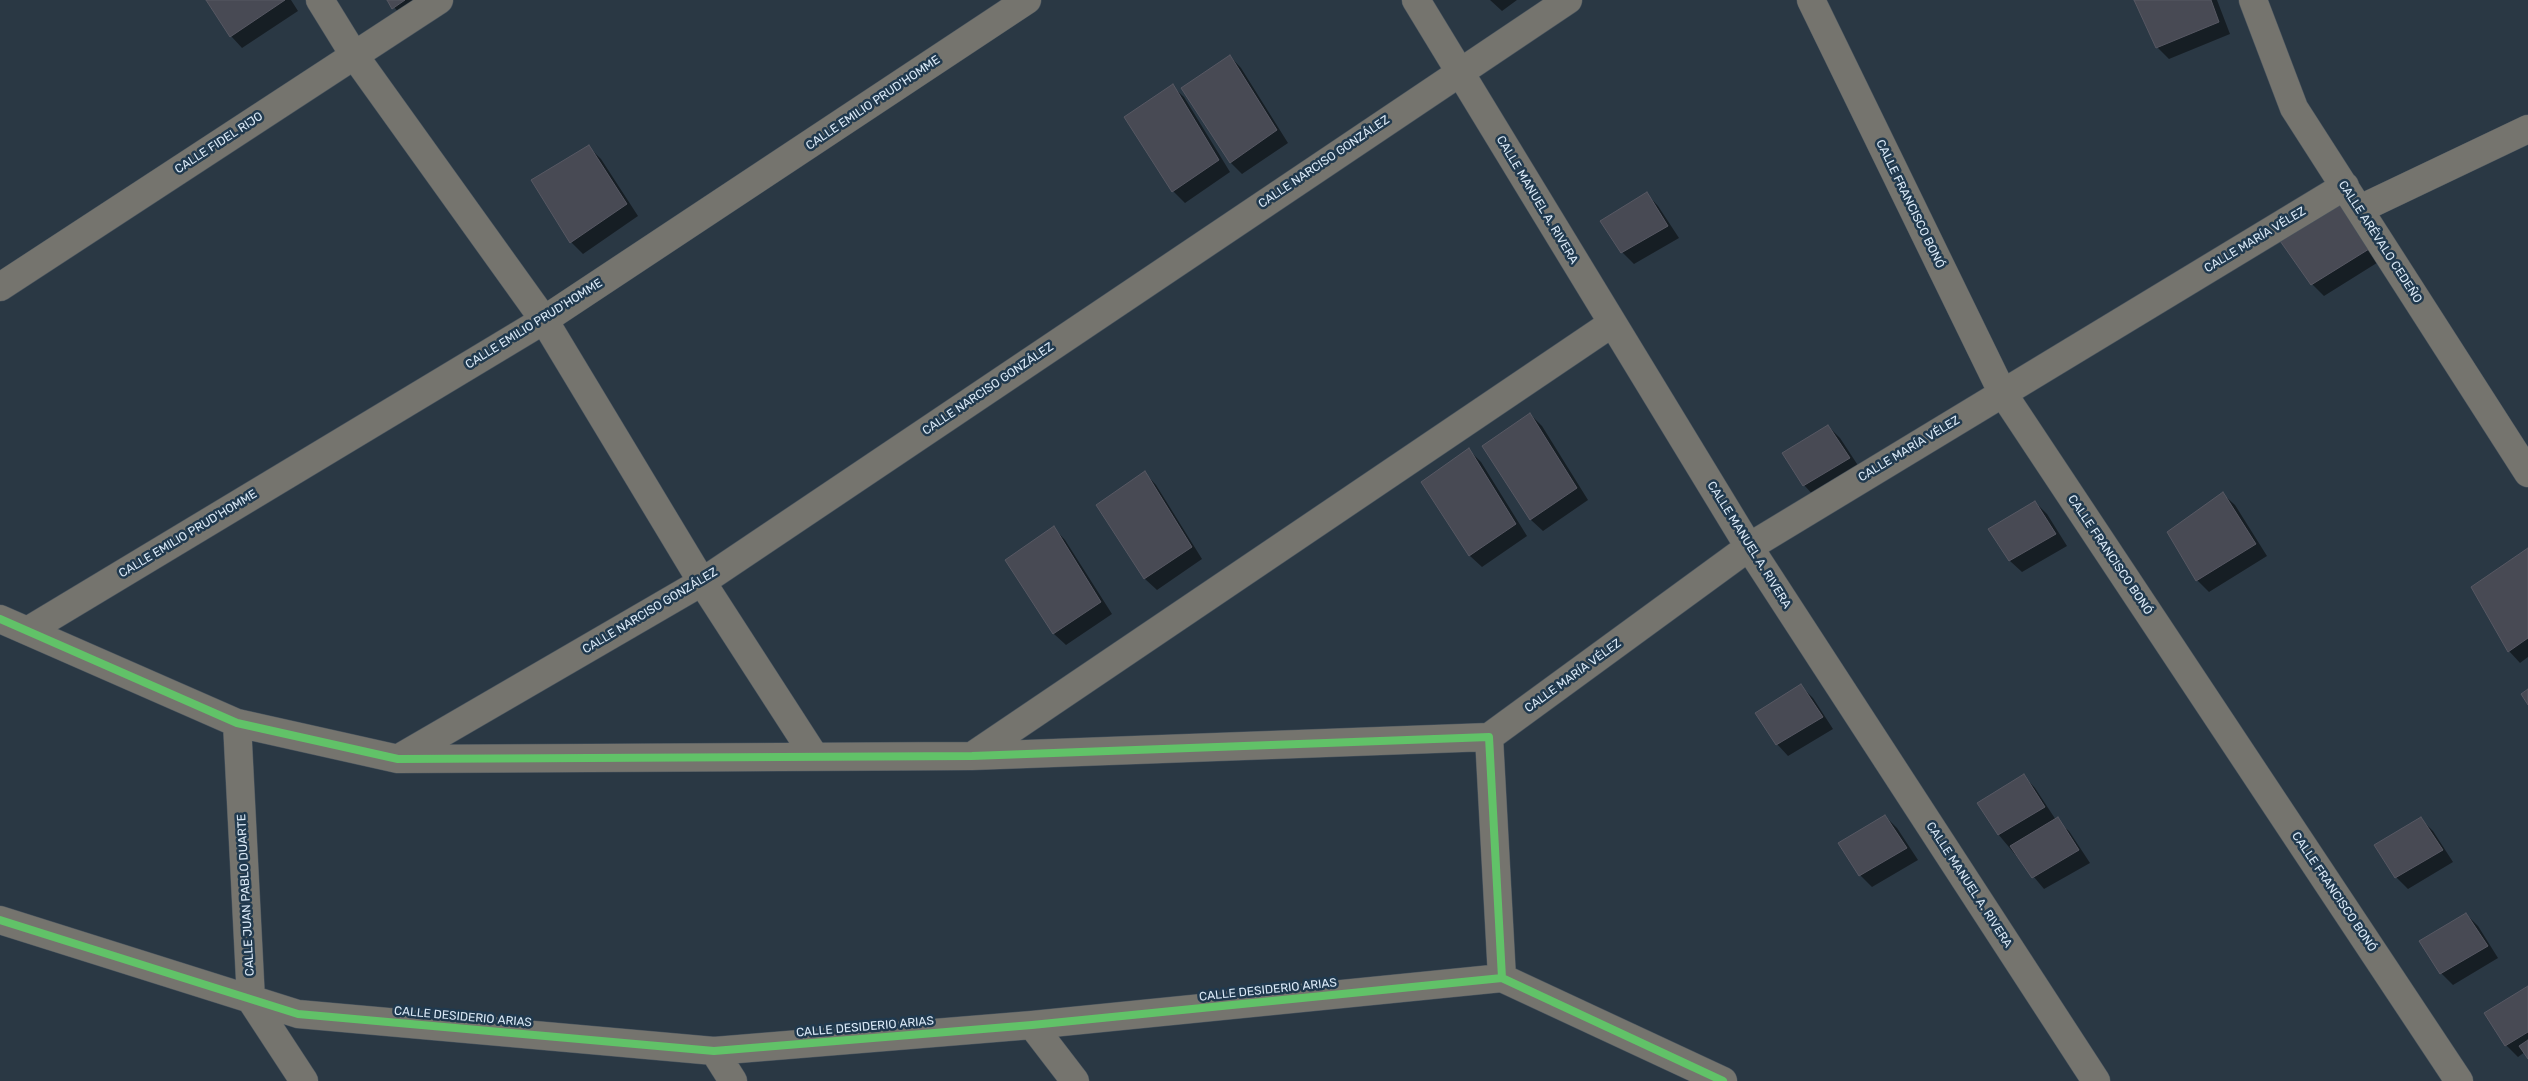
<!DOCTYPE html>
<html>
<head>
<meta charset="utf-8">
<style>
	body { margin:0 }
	canvas { display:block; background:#2a3844 }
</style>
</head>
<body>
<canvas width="2528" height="1081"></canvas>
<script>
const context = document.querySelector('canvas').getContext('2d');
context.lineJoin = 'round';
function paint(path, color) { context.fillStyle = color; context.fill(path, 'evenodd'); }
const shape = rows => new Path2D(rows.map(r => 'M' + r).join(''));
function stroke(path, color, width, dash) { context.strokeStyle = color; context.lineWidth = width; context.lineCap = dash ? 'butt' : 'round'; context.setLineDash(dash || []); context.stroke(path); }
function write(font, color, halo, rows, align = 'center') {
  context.font = font + ' Rubik,sans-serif'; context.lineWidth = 5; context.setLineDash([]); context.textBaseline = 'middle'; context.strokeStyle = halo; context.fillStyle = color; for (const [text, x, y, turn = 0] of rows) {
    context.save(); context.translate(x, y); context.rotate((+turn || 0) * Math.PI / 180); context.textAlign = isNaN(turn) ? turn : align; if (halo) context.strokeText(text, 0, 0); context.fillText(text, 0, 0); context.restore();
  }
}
const shadow = shape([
	[208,0,291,0,298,11,242,48,231,36],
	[388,0,434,0,405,20],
	[1490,0,1517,0,1502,11],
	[2135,0,2217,0,2230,34,2169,59,2157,47],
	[1230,56,1241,68,1288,143,1242,174,1230,162],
	[1172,86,1184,97,1230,172,1185,203,1173,191],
	[589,147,601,159,638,216,583,254,571,242],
	[1647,194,1658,206,1679,238,1634,264,1622,252],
	[2339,198,2380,261,2324,296,2312,284],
	[1530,414,1542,426,1588,500,1543,531,1531,520,1484,447],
	[1828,426,1840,438,1861,470,1815,497,1804,485],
	[1469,450,1481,462,1527,536,1482,567,1470,556,1422,483],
	[1145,473,1156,485,1202,559,1157,590,1145,579,1098,506],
	[2223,494,2235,505,2267,556,2209,592,2197,580],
	[2035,502,2047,514,2067,546,2022,572,2010,561,1990,529],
	[1054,528,1065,540,1112,614,1066,645,1054,634,1007,560],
	[2528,549,2528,657,2520,663,2509,651],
	[1801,686,1813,698,1833,729,1788,756,1777,744],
	[2024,776,2035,788,2056,820,2069,831,2090,863,2044,889,1998,834],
	[1885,816,1897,828,1918,860,1872,887,1860,875],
	[2421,819,2433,831,2453,862,2408,889,2396,877],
	[2466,914,2478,926,2498,958,2453,985,2441,973],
	[2528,988,2528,1057,2525,1052,2518,1057,2506,1045]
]);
const building = shape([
	[206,0,285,0,230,37,206,0],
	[387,0,405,0,392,9,387,0],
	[2134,0,2211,0,2219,22,2156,48,2134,0],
	[1230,55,1277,130,1230,163,1181,88,1230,55],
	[1173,84,1219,160,1172,192,1124,117,1173,84],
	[589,145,627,204,570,243,531,180,589,145],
	[1647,192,1668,226,1621,253,1600,221,1647,192],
	[2339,197,2369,249,2311,285,2278,238,2339,197],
	[1530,413,1577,488,1530,520,1482,446,1530,413],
	[1828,425,1850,458,1803,486,1782,453,1828,425],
	[1469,448,1516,524,1469,556,1421,482,1469,448],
	[1145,471,1192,547,1144,579,1096,505,1145,471],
	[2223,492,2256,544,2196,581,2167,532,2223,492],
	[2035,501,2056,534,2009,561,1988,529,2035,501],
	[1054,526,1101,602,1053,634,1005,560,1054,526],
	[2528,548,2528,638,2508,652,2471,587,2528,548],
	[1801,684,1823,717,1776,745,1755,713,1801,684],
	[2528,689,2528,705,2521,694,2528,689],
	[2024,774,2045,807,1998,835,1977,803,2024,774],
	[1885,815,1907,848,1859,876,1838,843,1885,815],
	[2058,817,2079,850,2032,878,2010,846,2058,817],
	[2421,817,2443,850,2395,878,2374,845,2421,817],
	[2466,913,2488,946,2440,974,2419,941,2466,913],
	[2528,986,2528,1032,2505,1046,2484,1013,2528,986],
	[2528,1040,2528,1059,2519,1046,2528,1040]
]);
const minor = shape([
	[320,0,354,55,544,320,702,582,815,757],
	[1416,0,1749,547,2096,1081],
	[1811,0,2002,392,2459,1081],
	[2253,0,2294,108,2528,473],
	[2360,209,2528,129],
	[0,287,439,0],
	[0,619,237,723,398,759,972,756,1489,737,1502,978],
	[29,630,544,320,1027,0],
	[237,723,251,1000,304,1081],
	[1489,737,1749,547,2345,186],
	[972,756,1611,324],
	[399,758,702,582,1568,0],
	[0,920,298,1014,714,1051,1032,1025,1502,978,1723,1081],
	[1032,1025,1075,1081],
	[714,1051,733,1081]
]);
const cycleway = shape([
	[0,619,237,723,398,759,972,756,1489,737,1502,978],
	[0,920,298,1014,714,1051,1032,1025,1502,978,1723,1081]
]);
const streetNames = [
	["CALLE EMILIO PRUD'HOMME",873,103,-34],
	["CALLE FIDEL RIJO",219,143,-33],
	["CALLE NARCISO GONZÁLEZ",1324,162,-34],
	["CALLE MANUEL A. RIVERA",1537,200,59],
	["CALLE FRANCISCO BONÓ",1910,204,64],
	["CALLE MARÍA VÉLEZ",2255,240,-31],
	["CALLE ARÉVALO CEDEÑO",2380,242,57],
	["CALLE EMILIO PRUD'HOMME",534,324,-32],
	["CALLE NARCISO GONZÁLEZ",988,389,-34],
	["CALLE MARÍA VÉLEZ",1909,449,-31],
	["CALLE EMILIO PRUD'HOMME",188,534,-31],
	["CALLE MANUEL A. RIVERA",1749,545,58],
	["CALLE FRANCISCO BONÓ",2110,555,56],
	["CALLE NARCISO GONZÁLEZ",650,611,-31],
	["CALLE MARÍA VÉLEZ",1573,676,-36],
	["CALLE MANUEL A. RIVERA",1969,885,57],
	["CALLE FRANCISCO BONÓ",2334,892,56],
	["CALLE JUAN PABLO DUARTE",246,895,-93],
	["CALLE DESIDERIO ARIAS",1268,990,-6],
	["CALLE DESIDERIO ARIAS",463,1017,5],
	["CALLE DESIDERIO ARIAS",865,1027,-5]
];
paint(shadow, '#0007');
paint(building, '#484a54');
stroke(building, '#575863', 1);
stroke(minor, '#49545e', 29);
stroke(minor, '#75746e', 28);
stroke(cycleway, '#61c268', 8);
write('12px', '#dae9f7', '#20394e', streetNames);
</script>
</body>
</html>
